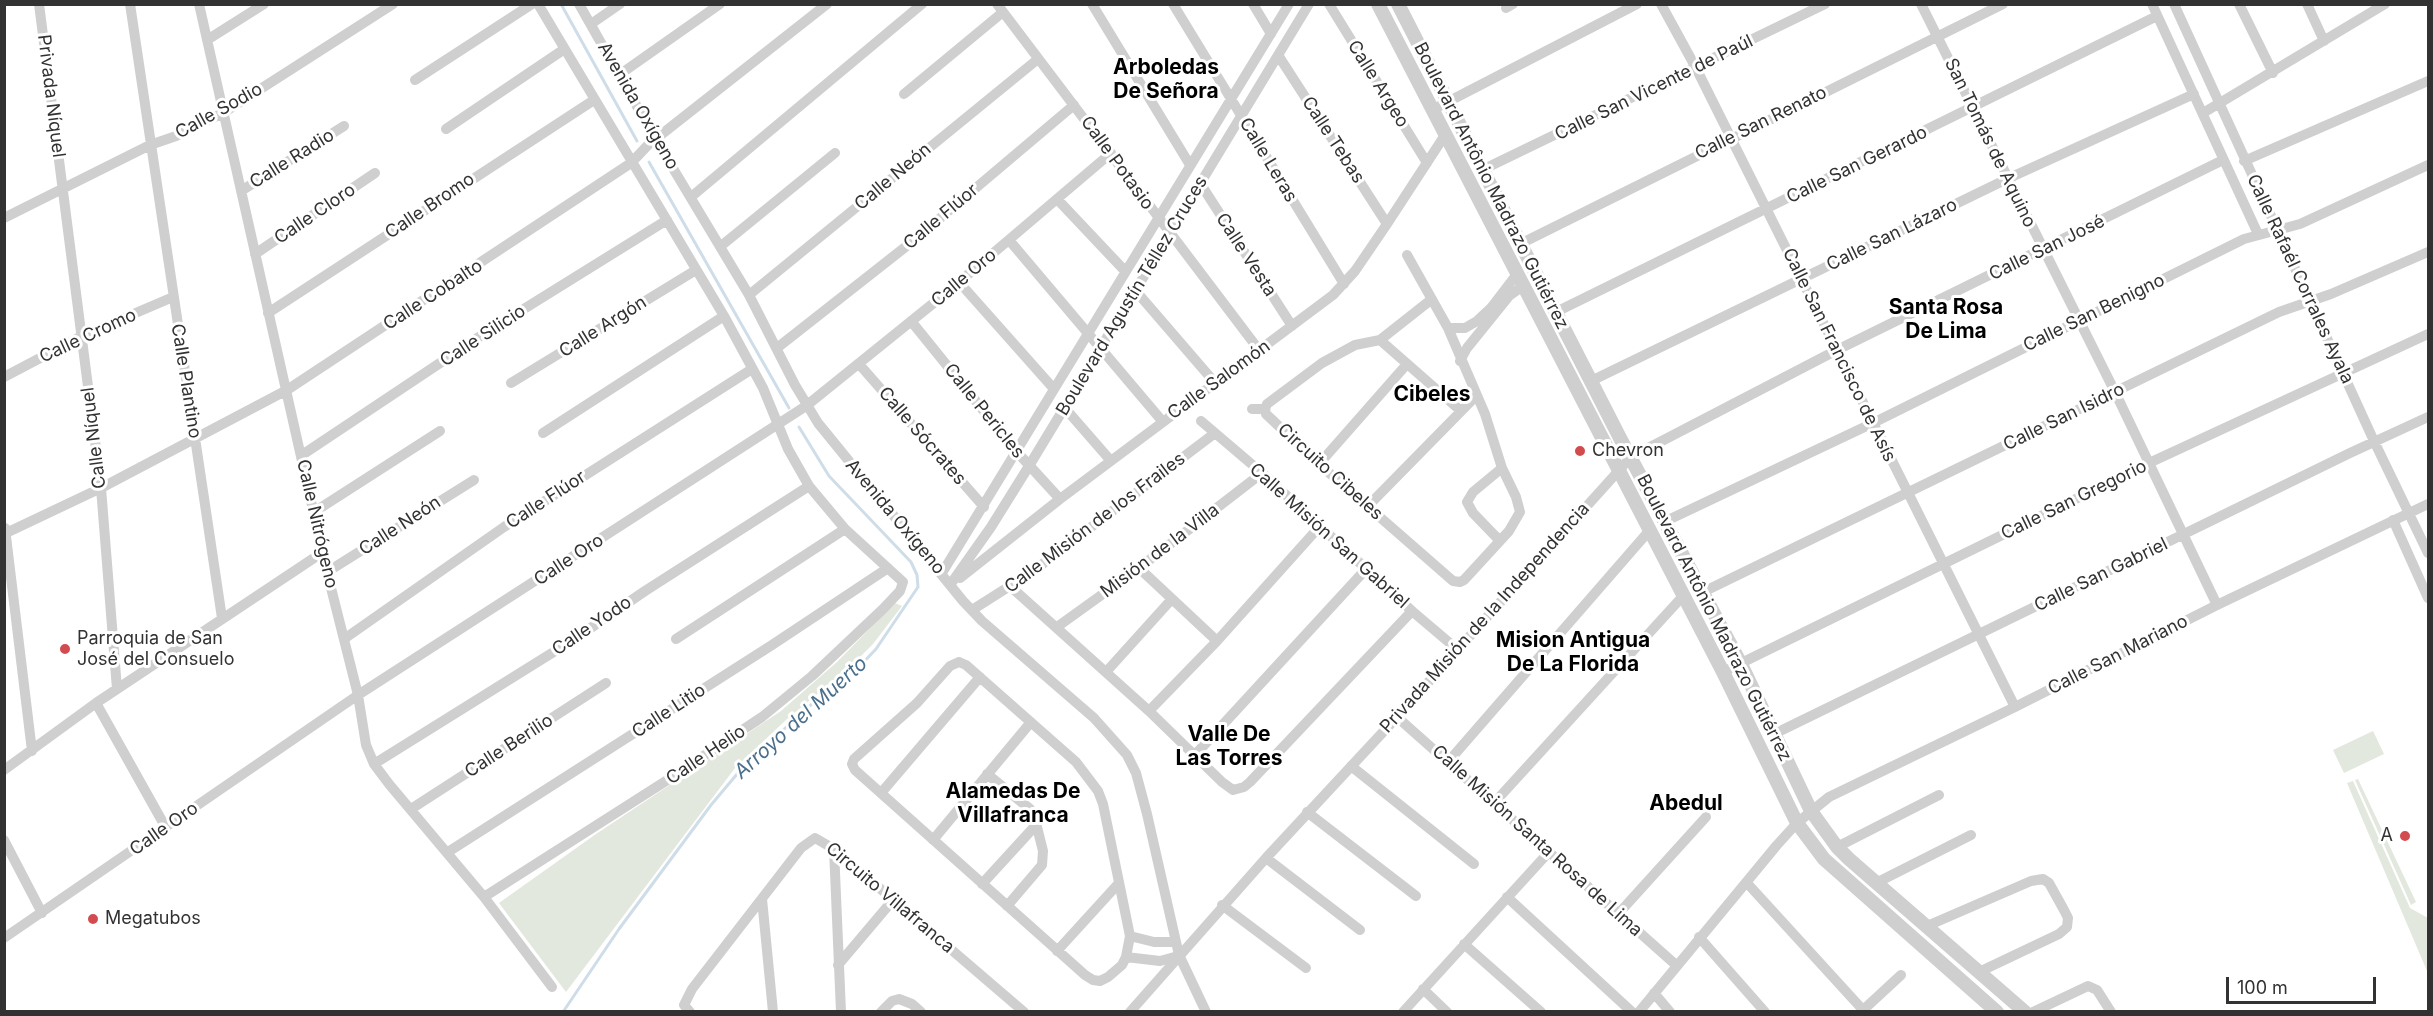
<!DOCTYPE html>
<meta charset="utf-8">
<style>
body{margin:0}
#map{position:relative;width:2433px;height:1016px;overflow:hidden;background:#fff;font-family:Inter,sans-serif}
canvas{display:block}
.frame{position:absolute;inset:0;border:6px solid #323232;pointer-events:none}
.scale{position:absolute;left:2226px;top:977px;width:150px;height:27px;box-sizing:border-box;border:3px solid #323232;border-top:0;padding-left:8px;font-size:18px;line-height:21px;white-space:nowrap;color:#323232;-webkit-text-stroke:4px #fff;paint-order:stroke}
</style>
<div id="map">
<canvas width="2433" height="1016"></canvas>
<div class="frame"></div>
<div class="scale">100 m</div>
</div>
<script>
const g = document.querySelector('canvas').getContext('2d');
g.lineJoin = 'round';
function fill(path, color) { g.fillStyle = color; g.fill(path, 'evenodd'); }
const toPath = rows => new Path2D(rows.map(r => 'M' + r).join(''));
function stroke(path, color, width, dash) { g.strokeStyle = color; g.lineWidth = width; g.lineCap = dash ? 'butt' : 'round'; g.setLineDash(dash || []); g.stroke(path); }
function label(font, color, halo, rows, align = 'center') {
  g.font = font + ' Inter,sans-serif'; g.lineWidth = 6; g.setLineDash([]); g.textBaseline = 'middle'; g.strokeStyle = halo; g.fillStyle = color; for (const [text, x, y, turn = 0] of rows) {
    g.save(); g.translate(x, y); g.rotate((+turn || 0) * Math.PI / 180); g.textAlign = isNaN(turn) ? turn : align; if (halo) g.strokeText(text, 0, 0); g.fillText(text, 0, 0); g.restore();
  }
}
fill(toPath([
 [895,603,902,606,873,644,847,670,787,719,735,768,566,992,499,903,596,834,781,711,837,662],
 [2373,731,2384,754,2344,773,2333,750],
 [2358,779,2416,902,2411,905,2355,780],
 [2353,781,2410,908,2428,918,2427,971,2347,783]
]), '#e2e8dd');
stroke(toPath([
 [561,4,637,141],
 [649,162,789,408],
 [563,1012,619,929,711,805,743,767,807,708,857,669,876,649,918,587,917,575,911,562,829,476,799,427]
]), '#cfdde8', 3);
stroke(toPath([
 [39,4,101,488,117,689],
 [130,4,222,618],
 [199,4,327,572,358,695,366,745,374,764,389,784,484,897,552,987],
 [579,4,656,140,749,295,795,385,818,423,963,601,982,621,1094,718,1127,755,1136,773,1147,814,1179,955,1206,1012],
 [997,4,1259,350],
 [1092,4,1190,165],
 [1173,4,1344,284],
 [1253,4,1271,34],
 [1329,4,1427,163],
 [1661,4,1696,68,2015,707],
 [1921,4,2115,392,2217,605],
 [2152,4,2258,234],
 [2174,4,2374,441,2428,553],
 [2239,4,2273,73],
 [2307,4,2324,41],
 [1506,8,1513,4],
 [591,24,620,4],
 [207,40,264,4],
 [1278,55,1387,224],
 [619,75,720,4],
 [415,80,532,4],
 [904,94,1003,12],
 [1432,110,1637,4],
 [2203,113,2385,4],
 [446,129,563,50],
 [2244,161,2428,81],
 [1482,170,1825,4],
 [1200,183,1292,326],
 [241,191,344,126],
 [691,197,922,4],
 [1057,199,1125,271],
 [4,218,150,145,176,136,223,113,393,4],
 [1009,240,1163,422],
 [1520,244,2003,4],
 [721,246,835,153],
 [255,254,375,173],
 [959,282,1054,389],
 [1135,290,1216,384],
 [749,295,1038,59],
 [1556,312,2157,16],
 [268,313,594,100],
 [911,321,1017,452,1060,499],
 [1448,328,1465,328,1477,321,1491,308,1517,274],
 [1380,340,1461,411],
 [777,348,913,241,1074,105],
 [1460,361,1467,348,1509,296,1523,286],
 [859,364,984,507],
 [4,377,82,336,173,297],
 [1591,381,2007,179,2194,94],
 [511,383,696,270],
 [1064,407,1111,461],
 [1252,409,1265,409],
 [1265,409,1266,414,1319,464,1453,581,1460,582,1464,580,1509,531,1520,512,1516,497,1502,468,1485,414,1448,328,1407,255],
 [1265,409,1267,404,1322,363,1355,345,1380,340,1432,299],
 [1201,421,1262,473,1412,611,1458,650],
 [543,433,724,316],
 [302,455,482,335,667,220],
 [1319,464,1407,364],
 [1367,507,1476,396],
 [314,512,440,431],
 [2393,520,2428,598],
 [1666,521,1873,423,2244,239,2300,224,2428,165],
 [5,528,32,751],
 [4,534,101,488,287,390,631,163,648,145,827,4],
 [1500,541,1473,513,1467,502,1473,492,1502,468],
 [1139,568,1217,641],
 [327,572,474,480],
 [942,573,1289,4],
 [960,578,1060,499,1333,295,1355,271,1387,224,1445,135],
 [950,585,991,527,1029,466,1309,4],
 [1011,587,1149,711,1222,782,1233,790,1244,787,1250,782,1412,611],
 [1703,592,2279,312,2331,294,2428,252],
 [972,610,1032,572,1215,433],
 [1057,627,1139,568,1262,473],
 [344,639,504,527,752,369],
 [676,639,845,529],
 [959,662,966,665,1076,762,1098,791,1103,804,1130,936,1126,957,1122,965,1108,977,1100,981,1093,980,1085,975,855,770,852,764,854,759,917,703,950,666,959,662],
 [1106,672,1171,600],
 [1723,672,2149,463,2428,334],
 [96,703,166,828],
 [1149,711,1217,641,1320,526],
 [1397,717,1676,965],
 [1774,734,2350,453,2428,417],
 [1194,756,1367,568],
 [1448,762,1649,531],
 [374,764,576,638,645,591,809,486],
 [1351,766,1474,864],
 [4,770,96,703,323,552],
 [987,774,1030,809,1034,815,1043,851,1042,865,1007,906],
 [881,793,980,677],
 [1494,803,1683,596],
 [411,809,606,683],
 [1307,812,1416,896],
 [4,840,42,913],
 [933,840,1031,722],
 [1837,847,1939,795],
 [834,849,841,1012],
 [448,852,772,645,888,568],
 [1266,858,1360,930],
 [1747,883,1863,1010],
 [1876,883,1971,835],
 [982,884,1036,825],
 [484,897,669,779,762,717,812,676,883,609,900,591,903,582,845,529,809,486,788,449,763,388,724,316,538,4],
 [1507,897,1632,1012],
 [762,899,773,1012],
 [1222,905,1306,968],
 [1619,913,1706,817],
 [1927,926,2031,881,2043,879,2049,883,2064,910,2068,918,2067,927,2059,934,1979,972],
 [1130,936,1154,942,1175,942],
 [1699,937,1765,1012],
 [4,938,358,695,806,406,951,289,1111,153],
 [1464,944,1541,1012],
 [1057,951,1119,883],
 [1126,957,1160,961,1178,956],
 [838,965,893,900],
 [1423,989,1447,1012],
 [1654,993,1670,1012],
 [690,1012,684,1005,692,989,801,848,815,838,834,849,1024,1012],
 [881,1012,892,1001,899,999,912,1004,921,1012],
 [1130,1012,1266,858,1397,717,1631,457,1837,350,2223,160],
 [1403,1012,1548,853],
 [1639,1012,1777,845,1797,823,1829,797,2015,707,2217,605,2428,504],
 [1861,1012,1901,975],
 [2033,1012,2088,986,2097,990,2111,1012]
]), '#cfcfcf', 10);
stroke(toPath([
 [1378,4,1723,672,1797,823,1824,859,1997,1012],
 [1398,4,1620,438,1741,664,1811,811,1837,847,1849,859,2025,1012]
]), '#cfcfcf', 14);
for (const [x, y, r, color] of [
 [1580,451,6,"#d24c4f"],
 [65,649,6,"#d24c4f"],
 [2405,836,6,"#d24c4f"],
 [93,919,6,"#d24c4f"]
]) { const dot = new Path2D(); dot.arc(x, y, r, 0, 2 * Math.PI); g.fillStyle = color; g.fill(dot); stroke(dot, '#fff', 2); }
label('18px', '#323232', '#fff', [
 ["Calle Argeo",1378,84,58],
 ["Calle San Vicente de Paúl",1654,88,-26],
 ["Privada Níquel",51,96,83],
 ["Avenida Oxígeno",638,106,60],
 ["Calle Sodio",219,111,-29],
 ["Calle San Renato",1761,123,-26],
 ["Calle Tebas",1333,140,57],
 ["San Tomás de Aquino",1990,143,64],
 ["Calle Radio",292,159,-32],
 ["Calle Leras",1268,160,59],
 ["Calle Potasio",1117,163,54],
 ["Calle San Gerardo",1857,165,-26],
 ["Calle Neón",893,177,-40],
 ["Boulevard Antônio Madrazo Gutiérrez",1491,186,63],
 ["Calle Bromo",430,206,-34],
 ["Calle Cloro",315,214,-34],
 ["Calle Flúor",941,217,-40],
 ["Calle San Lázaro",1892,235,-26],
 ["Calle San José",2047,248,-26],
 ["Calle Vesta",1246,255,57],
 ["Calle Oro",964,278,-40],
 ["Calle Rafaél Corrales Ayala",2300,279,65],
 ["Calle Cobalto",433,295,-33],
 ["Boulevard Agustín Téllez Cruces",1132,296,-59],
 ["Calle San Benigno",2094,313,-26],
 ["Calle Argón",603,327,-32],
 ["Calle Cromo",88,336,-25],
 ["Calle Silicio",483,336,-33],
 ["Calle San Francisco de Asís",1839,355,64],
 ["Calle Salomón",1219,380,-36],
 ["Calle Plantino",186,381,81],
 ["Calle Pericles",984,411,51],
 ["Calle San Isidro",2064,417,-26],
 ["Calle Sócrates",922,436,49],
 ["Calle Níquel",94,438,-97],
 ["Circuito Cibeles",1330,472,42],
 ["Calle Flúor",546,500,-33],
 ["Calle San Gregorio",2074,500,-26],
 ["Avenida Oxígeno",895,517,50],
 ["Calle Misión de los Frailes",1095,523,-37],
 ["Calle Nitrógeno",317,524,77],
 ["Calle Neón",400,526,-33],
 ["Calle Misión San Gabriel",1329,536,42],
 ["Misión de la Villa",1160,551,-37],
 ["Calle Oro",569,560,-33],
 ["Calle San Gabriel",2101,575,-26],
 ["Privada Misión de la Independencia",1485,618,-48],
 ["Boulevard Antônio Madrazo Gutiérrez",1714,618,63],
 ["Calle Yodo",592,626,-34],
 ["Calle San Mariano",2118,655,-27],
 ["Calle Litio",669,711,-33],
 ["Calle Berilio",509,746,-33],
 ["Calle Helio",706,755,-34],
 ["Calle Oro",164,829,-35],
 ["Calle Misión Santa Rosa de Lima",1537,841,42],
 ["Circuito Villafranca",890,898,40]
]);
label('18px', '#323232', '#fff', [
 ["Chevron",1592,451],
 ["Parroquia de San",77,639],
 ["José del Consuelo",77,660],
 ["A",2393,836,"right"],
 ["Megatubos",105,919]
], 'left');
label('italic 20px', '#496f8c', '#fff', [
 ["Arroyo del Muerto",801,718,-42]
]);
label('bold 21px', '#000', '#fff', [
 ["Arboledas",1166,68],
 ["De Señora",1166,92],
 ["Santa Rosa",1946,308],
 ["De Lima",1946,332],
 ["Cibeles",1432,395],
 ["Mision Antigua",1573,641],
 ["De La Florida",1573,665],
 ["Valle De",1229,735],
 ["Las Torres",1229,759],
 ["Alamedas De",1013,792],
 ["Villafranca",1013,816],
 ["Abedul",1686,804]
]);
</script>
